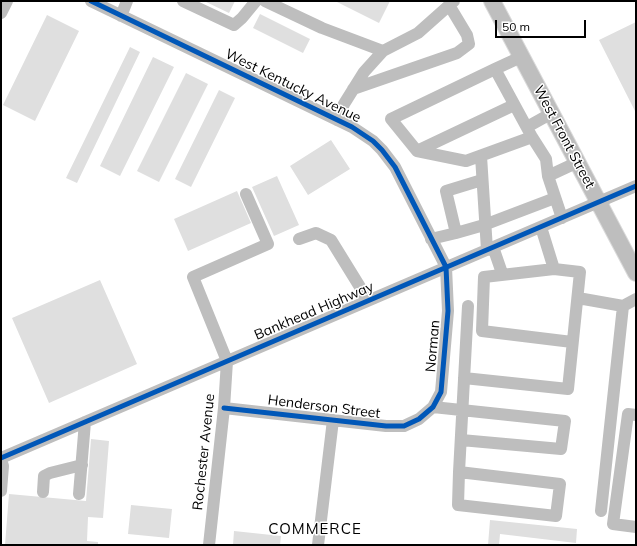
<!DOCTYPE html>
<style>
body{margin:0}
#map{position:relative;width:637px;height:546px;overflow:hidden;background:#fff;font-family:Mulish,sans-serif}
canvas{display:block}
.frame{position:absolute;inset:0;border:2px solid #000;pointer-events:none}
.scale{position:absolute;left:495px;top:20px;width:91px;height:18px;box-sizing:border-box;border:2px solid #000;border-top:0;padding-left:5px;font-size:12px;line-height:14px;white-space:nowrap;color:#000;-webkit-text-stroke:3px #fff;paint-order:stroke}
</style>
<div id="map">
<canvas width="637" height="546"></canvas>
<div class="frame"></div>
<div class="scale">50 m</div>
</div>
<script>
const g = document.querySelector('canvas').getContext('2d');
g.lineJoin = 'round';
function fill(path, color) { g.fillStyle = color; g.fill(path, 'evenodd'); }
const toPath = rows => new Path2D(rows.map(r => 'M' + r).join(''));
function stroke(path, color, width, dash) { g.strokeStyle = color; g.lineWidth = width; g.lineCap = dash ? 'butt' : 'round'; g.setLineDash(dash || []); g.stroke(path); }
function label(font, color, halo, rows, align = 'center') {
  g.font = font + ' Mulish,sans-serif'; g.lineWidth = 3; g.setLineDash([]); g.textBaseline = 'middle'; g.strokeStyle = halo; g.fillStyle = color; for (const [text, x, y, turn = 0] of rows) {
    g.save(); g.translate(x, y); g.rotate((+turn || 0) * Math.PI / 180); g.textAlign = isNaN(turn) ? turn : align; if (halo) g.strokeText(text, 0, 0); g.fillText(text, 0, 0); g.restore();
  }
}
fill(toPath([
 [204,1,235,1,229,13],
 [335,1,390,1,379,23],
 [260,14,310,39,303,53,253,28],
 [47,15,79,31,35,121,3,105],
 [636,22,636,113,599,40],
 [130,47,140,52,77,183,66,178],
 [153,57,174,67,120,176,100,166],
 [186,73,208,84,159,182,137,171],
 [219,90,235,98,191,187,175,179],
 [331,140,350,169,308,195,290,166],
 [277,176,299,225,274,236,252,187],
 [237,191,251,223,188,251,174,219],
 [100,280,137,364,49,403,12,318],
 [91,439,109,441,103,518,88,517,87,541,98,542,98,545,5,545,9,494,86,501],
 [131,505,172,509,169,538,128,534],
 [490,520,577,529,576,543,500,534,499,545,488,545],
 [234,531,281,536,280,545,233,545]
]), '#dfdfdf');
const major = toPath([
 [492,1,636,273]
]);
stroke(major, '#dbdbdb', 18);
stroke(toPath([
 [91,1,352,127,373,141,382,150,395,167,446,267,448,311,441,392,433,407,419,419,404,426,386,426,224,408],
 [183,1,234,25,242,18,256,1],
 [265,1,322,28,383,51],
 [1,13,7,1],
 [121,16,127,1],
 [495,69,532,137,466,161,417,151,391,119,495,69,521,57],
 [353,89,457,53,469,44,467,35,449,5],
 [337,120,344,104,364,72,383,51,418,33,454,1],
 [527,127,552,113],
 [532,137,546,159,548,176],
 [417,151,514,105],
 [481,156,487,250],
 [562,218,548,176,578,162],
 [541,227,554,269],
 [456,233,484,225,555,198],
 [299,239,316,233,331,240,360,287,366,301],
 [431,239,456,233,446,191,482,180],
 [493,247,502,273],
 [578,298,623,306],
 [464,378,568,389,580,272,554,269,484,277,482,331,572,342],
 [433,407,565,421,561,449,461,440],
 [636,415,628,414,613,524,636,527],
 [1,458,636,186],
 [1,460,3,466,1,491],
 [459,472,560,484,556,516,458,505,459,472,468,306],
 [43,492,44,476,50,473,82,465],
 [79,494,85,422],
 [601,511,623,306,636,299],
 [209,545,224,408,227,361,193,277,268,244,246,194],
 [318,545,333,420]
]), '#bebebe', 12);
stroke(major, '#bebebe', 16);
stroke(toPath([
 [91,1,352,127,373,141,382,150,395,167,446,267,448,311,441,392,433,407,419,419,404,426,386,426,224,408],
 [1,458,636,186]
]), '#0057b8', 5);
label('14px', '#000', '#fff', [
 ["West Kentucky Avenue",293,86,26],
 ["West Front Street",564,137,62],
 ["Bankhead Highway",314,311,-23],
 ["Norman",433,346,-85],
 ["Henderson Street",324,407,7],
 ["Rochester Avenue",204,452,-84]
]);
g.letterSpacing = '1px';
label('15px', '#000', '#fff', [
 ["COMMERCE",315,529]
]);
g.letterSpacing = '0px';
</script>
